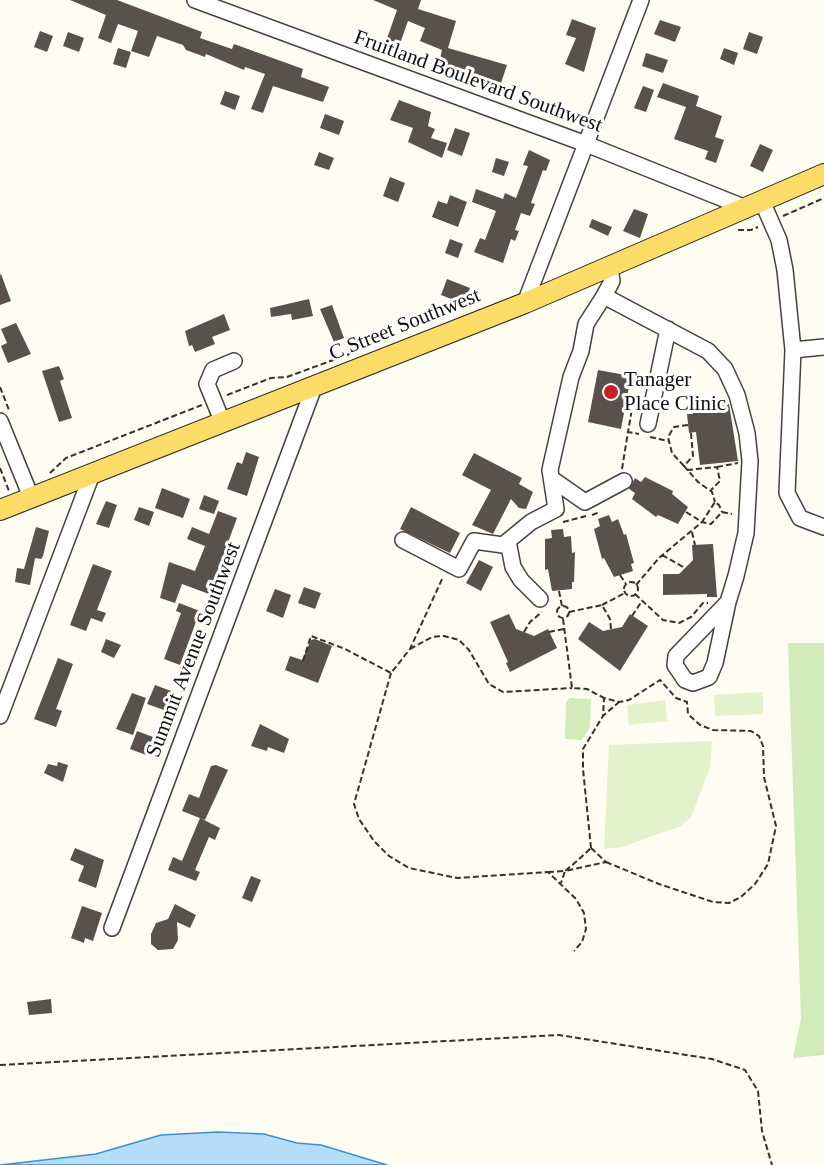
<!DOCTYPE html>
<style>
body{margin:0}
canvas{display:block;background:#fffdf2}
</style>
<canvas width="824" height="1165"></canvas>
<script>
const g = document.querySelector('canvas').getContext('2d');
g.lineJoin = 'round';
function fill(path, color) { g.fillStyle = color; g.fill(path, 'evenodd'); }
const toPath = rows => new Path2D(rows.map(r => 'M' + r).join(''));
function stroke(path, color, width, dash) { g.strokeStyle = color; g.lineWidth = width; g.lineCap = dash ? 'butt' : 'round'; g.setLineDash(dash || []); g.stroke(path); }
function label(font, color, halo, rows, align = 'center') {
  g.font = font + ' "Times New Roman",serif'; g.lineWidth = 6; g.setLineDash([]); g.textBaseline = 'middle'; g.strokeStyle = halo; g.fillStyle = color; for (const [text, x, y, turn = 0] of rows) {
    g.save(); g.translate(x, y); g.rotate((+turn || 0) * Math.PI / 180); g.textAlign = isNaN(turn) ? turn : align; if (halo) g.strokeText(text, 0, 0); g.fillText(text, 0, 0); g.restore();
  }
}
fill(toPath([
 [788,643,824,643,824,1055,793,1058,801,1019],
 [570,698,591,699,590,727,582,740,565,739,566,702]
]), '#d2ebba');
fill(toPath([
 [763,692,763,714,715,716,714,695],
 [665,700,667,721,629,725,627,705],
 [712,741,710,768,691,817,681,826,622,847,604,849,609,745]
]), '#e4f2cc');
const water = toPath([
 [218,1132,264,1134,297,1143,321,1145,387,1165,0,1165,96,1154,161,1135,218,1132]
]);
fill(water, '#b6ddf8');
stroke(water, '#3b90d1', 1.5);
fill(toPath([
 [70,0,117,0,202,32,200,38,232,49,234,44,303,69,301,77,329,87,323,102,273,86,263,113,251,109,265,74,245,67,244,70,206,54,205,57,186,50,183,45,157,36,149,57,131,51,138,31,118,24,111,43,98,38,106,15],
 [373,0,421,0,418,9,456,21,448,48,507,65,501,83,439,63,442,50,420,41,425,28,408,21,397,52,384,47,397,10],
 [572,19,596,28,584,72,565,64,576,38,566,35],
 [660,20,681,27,675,42,654,34],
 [40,31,53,36,47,52,34,47],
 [68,32,84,38,79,52,63,46],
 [749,32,763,37,757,54,743,49],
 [118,48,131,52,126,68,113,64],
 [724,48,738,53,734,65,720,59],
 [646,53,668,60,663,73,642,66],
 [663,83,699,96,696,106,722,116,715,137,724,140,716,163,705,159,708,151,674,139,686,107,657,97],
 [643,86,654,90,646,112,634,108],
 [225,91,240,96,235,110,220,104],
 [399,100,431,112,428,126,435,129,431,138,447,143,442,158,408,142,413,128,390,120],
 [325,114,344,121,339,135,320,128],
 [455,128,470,133,462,156,447,150],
 [760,144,773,150,763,172,750,166],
 [529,150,550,160,546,171,543,170,531,203,535,204,530,216,521,213,515,230,519,231,515,241,511,239,503,263,474,252,480,238,485,240,496,211,472,202,476,189,503,199,505,193,516,198,528,166,523,165],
 [319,152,334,158,329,170,314,165],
 [496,158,509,162,504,176,492,172],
 [390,177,405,183,398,202,383,196],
 [450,195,467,202,458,227,432,217,438,201,447,204],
 [634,209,648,214,640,238,623,231],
 [592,219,612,227,608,236,589,227],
 [450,239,463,244,458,258,445,253],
 [1,274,11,301,0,305,0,275],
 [447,279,470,288,464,304,441,295],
 [309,299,313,316,292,320,291,314,271,317,270,308],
 [332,305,344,338,334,342,320,309],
 [224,314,230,330,212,337,215,344,195,352,192,345,189,346,185,331],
 [16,323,31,354,8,363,1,346,7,343,1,329],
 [59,366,64,379,60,381,72,418,59,422,42,371],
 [598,370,631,376,621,429,588,422],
 [707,403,707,407,729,404,738,461,700,465,696,432,689,433,687,414,693,414,692,405],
 [246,452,259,457,247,496,227,489,237,462,242,464],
 [474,453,522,478,519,484,533,492,526,509,519,508,511,499,493,534,472,525,491,490,462,475],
 [645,477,673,491,672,494,688,507,678,524,658,515,656,517,632,499,635,493,629,489,634,480,635,478,641,482],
 [162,488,190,499,183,518,155,508],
 [204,495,219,501,214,514,199,509],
 [106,501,117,505,109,528,96,524],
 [139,507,154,512,149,526,134,520],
 [411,507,460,533,450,553,400,529],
 [218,511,237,518,209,594,182,584,175,603,160,598,169,562,195,571,205,546,187,539,192,527,209,534],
 [609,515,612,522,618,519,624,535,626,534,634,563,631,564,633,571,614,577,604,558,602,559,594,529,600,526,598,519],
 [36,527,49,531,43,556,41,559,35,558,30,585,15,582,17,568,24,569],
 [563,529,564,537,571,536,572,553,575,552,574,582,572,582,572,589,552,591,548,569,545,570,545,539,552,538,551,530],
 [713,544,717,597,707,597,707,594,663,595,663,574,679,574,693,560,692,545],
 [479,560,493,567,481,591,466,583],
 [93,564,112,571,97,610,106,613,102,622,91,618,86,631,70,625],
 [304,587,321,593,315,609,298,603],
 [275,589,291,595,283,618,266,611],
 [179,603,200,611,180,665,164,659,181,613,176,611],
 [509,614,516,629,524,632,534,636,548,629,557,648,510,672,506,663,508,662,490,622],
 [630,614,648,626,620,671,578,639,589,622,603,631,622,627],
 [106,639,121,645,114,658,101,652],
 [315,639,332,646,318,683,285,670,290,656,302,660,311,640],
 [58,658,73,664,56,709,62,711,56,727,34,719],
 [155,685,171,691,164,710,147,704],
 [132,693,146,698,133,735,116,729],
 [260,724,289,739,284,753,268,747,267,751,251,746],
 [137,731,153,737,146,755,130,749],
 [58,762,68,765,63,782,44,773,48,764,57,766],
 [216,765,228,770,205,820,182,811,189,794,199,798,211,766],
 [200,818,220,828,215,840,209,837,195,870,200,872,196,881,168,870,173,857,182,861],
 [75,848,104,860,96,888,78,881,84,866,70,860],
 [251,876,261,880,252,902,242,898],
 [175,904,196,915,190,928,177,922,178,940,173,949,158,950,151,944,151,934,156,923,168,919],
 [82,906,102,913,93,941,85,938,84,943,71,938],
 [51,999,52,1013,29,1015,27,1002]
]), '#59514c');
const minor = toPath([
 [195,0,586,144,746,208],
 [762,201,779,240,785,270,793,350,787,493,800,518,824,527],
 [610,268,612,281,604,296,708,351,725,369,737,395,747,433,750,461,746,533,736,576,728,602,676,656,675,665,685,680,693,683,709,677,715,663,728,602],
 [525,303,641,0],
 [793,350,824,347],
 [0,421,31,497],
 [223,423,207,384,213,370,234,361],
 [648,424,668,329],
 [552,479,585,502,624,481],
 [403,540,459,569,474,541,503,545,531,522,556,509,550,470,571,377,581,351,586,324,604,296],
 [508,541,513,567,521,580,540,599],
 [0,716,92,474],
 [112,928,314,387]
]);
const major = toPath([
 [0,510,525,303,824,174]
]);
stroke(minor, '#434343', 18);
stroke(major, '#212121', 22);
stroke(toPath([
 [783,216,824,198],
 [738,230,751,230,758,227],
 [0,387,9,410],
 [227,395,271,378,287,377,363,349],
 [625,407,632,409,628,432],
 [691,433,693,456,684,466,698,482,712,492,715,502],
 [650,437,668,441],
 [684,466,672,453,668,437,674,427,688,425],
 [717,467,738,463],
 [0,468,9,491],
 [622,469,628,432,639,434],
 [687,470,717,467,720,481,711,490],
 [50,473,66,458,202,405],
 [686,512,702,522,715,502,719,505,722,512],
 [592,515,600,512],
 [563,522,586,516],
 [692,532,695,545],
 [662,555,685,568],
 [620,575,626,584],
 '624 589a7 7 0 1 1 14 0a7 7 0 1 1-14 0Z',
 [636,585,659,558,702,522,711,524,722,512,732,514],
 [559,591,562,606],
 [635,594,663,620,679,623,691,617,703,603,708,603],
 [602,605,625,593],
 '557 612a6 6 0 1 1 12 0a6 6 0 1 1-12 0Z',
 [569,612,602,605,610,619,611,629],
 [632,616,642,601],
 [563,619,572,688,587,689,604,698],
 [524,632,530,622,542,612],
 [549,632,564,629],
 [410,649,432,637,444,636,459,640,469,650,489,684,503,692,572,688],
 [303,661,311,636,345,649,391,673,410,649,443,577],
 [391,673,354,804,359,819,374,841,389,856,409,868,457,878,548,872,576,899,584,913,586,929,582,942,574,951],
 [591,848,583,769,583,749,603,716],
 [591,848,606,862,565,871,577,861,591,848],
 [606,862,659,884,713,902,729,903,741,897,755,884,768,864,776,826,764,777,763,746,759,736,751,731,713,730,700,725,688,714,687,702,676,698,660,680,629,700,619,702,604,698,603,716,619,702],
 [548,872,565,871,561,883],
 [0,1065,559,1035,712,1059,745,1070,758,1091,762,1131,772,1165]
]), '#323232', 2, [6, 3]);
stroke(minor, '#fff', 15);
stroke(major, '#fbdc66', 20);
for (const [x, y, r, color] of [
 [611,392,8,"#c42326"]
]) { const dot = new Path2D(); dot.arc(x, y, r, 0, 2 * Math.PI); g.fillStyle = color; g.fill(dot); stroke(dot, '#fff', 2); }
label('21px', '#101010', '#fff', [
 ["Fruitland Boulevard Southwest",478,82,20],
 ["C Street Southwest",405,325,-22],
 ["Summit Avenue Southwest",194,650,-69]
]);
label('21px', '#101010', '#fff', [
 ["Tanager",624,380],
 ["Place Clinic",624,404]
], 'left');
</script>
